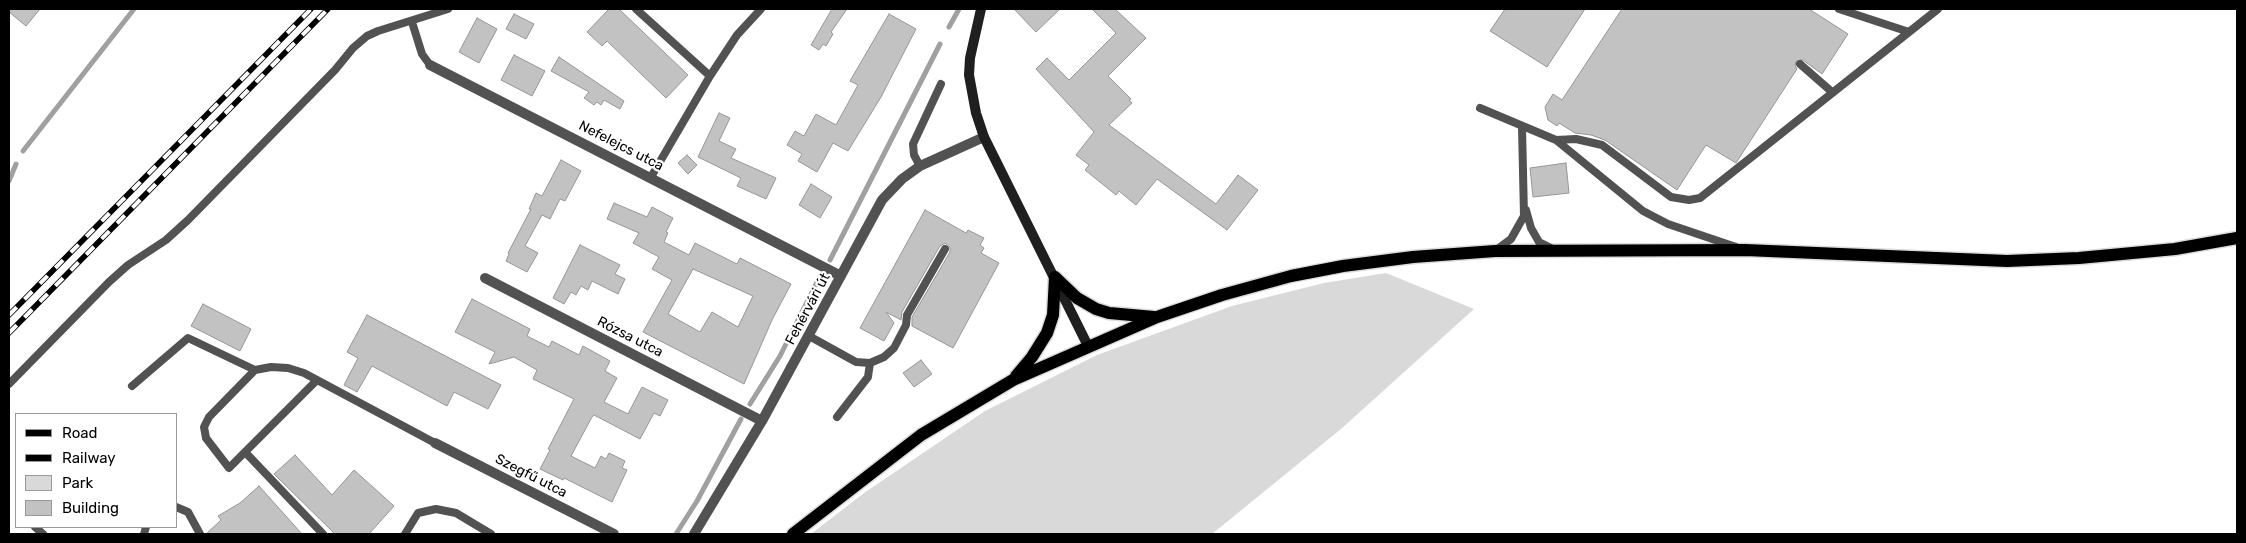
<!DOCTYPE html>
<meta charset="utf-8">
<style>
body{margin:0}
#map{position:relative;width:2246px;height:543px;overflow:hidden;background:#fff;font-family:Rubik,sans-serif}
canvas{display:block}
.frame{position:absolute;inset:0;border:10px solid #000;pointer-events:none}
.legend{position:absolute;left:15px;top:413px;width:162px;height:115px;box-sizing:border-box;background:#fff;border:1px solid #999;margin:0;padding:6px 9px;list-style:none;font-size:15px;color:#000}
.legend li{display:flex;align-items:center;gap:10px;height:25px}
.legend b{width:25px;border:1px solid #999}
</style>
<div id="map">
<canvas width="2246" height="543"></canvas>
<div class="frame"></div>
<ul class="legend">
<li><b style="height:6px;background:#000"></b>Road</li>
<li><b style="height:6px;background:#000"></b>Railway</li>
<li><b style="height:14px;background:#d9d9d9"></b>Park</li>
<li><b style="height:14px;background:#c2c2c2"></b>Building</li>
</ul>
</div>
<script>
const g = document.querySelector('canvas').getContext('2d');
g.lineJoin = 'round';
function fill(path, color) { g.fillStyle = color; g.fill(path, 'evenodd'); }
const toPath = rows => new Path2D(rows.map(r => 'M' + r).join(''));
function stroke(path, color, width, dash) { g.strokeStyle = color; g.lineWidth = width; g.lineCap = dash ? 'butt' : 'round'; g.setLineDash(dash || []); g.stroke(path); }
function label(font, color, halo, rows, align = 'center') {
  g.font = font + ' Rubik,sans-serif'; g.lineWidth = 4.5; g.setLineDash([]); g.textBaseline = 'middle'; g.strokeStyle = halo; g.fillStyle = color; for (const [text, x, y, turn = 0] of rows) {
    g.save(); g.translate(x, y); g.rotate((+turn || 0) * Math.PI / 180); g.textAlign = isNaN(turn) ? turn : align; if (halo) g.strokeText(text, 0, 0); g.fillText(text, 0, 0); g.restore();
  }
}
fill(toPath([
 [1386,273,1474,309,1341,429,1212,534,811,534,864,493,985,411,1097,355,1232,306,1324,283]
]), '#d9d9d9');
stroke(toPath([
 [949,27,959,9],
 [23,151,134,9],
 [9,181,16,164],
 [830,260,940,44],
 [750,404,780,356,820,276],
 [676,534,697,501,741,419]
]), '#a0a0a0', 5);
const building = toPath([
 [9,9,40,9,26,26,9,12,9,9],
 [609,9,619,9,688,75,666,98,607,41,602,46,587,32,609,9],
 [832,9,847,9,831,32,833,34,826,46,823,44,819,50,811,45,832,9],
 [1014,9,1060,9,1036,32,1014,9],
 [1092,9,1115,9,1146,38,1108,76,1131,99,1129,100,1132,103,1109,125,1216,204,1238,175,1258,190,1227,230,1157,179,1136,205,1119,191,1116,195,1085,170,1089,165,1076,155,1094,132,1036,69,1047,58,1069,80,1116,33,1092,9],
 [1505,9,1585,9,1547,67,1490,31,1505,9],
 [1622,9,1809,9,1848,34,1822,74,1803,60,1796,61,1795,65,1797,69,1736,163,1706,145,1677,190,1605,140,1591,135,1575,133,1559,123,1557,126,1548,120,1545,107,1553,94,1562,100,1622,9],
 [514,14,534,24,526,39,506,29,514,14],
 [889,14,916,29,881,97,848,151,833,143,817,172,798,161,802,154,787,145,795,131,804,136,816,114,836,125,858,85,850,81,889,14],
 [477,18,497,29,479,63,459,52,477,18],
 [514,55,545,71,532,96,501,80,514,55],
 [559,57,624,101,620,109,604,100,601,105,597,102,594,105,584,98,589,92,551,71,559,57],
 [719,113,730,118,719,141,736,149,731,158,776,178,766,199,737,186,741,178,698,157,719,113],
 [687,155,697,165,688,174,678,163,687,155],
 [561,160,581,171,565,201,560,199,550,219,542,215,525,246,538,253,527,272,506,261,509,254,508,253,531,209,529,209,536,193,542,196,561,160],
 [1566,163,1569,193,1533,197,1530,168,1566,163],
 [811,184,832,197,820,218,799,205,811,184],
 [614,203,647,217,652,207,673,218,666,232,668,233,664,242,689,255,695,243,737,264,740,258,791,284,772,320,744,384,643,332,672,280,652,269,659,257,633,243,639,233,607,219,614,203],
 [693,269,753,296,738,327,712,312,700,332,668,314,693,269],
 [925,210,966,233,968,230,984,238,980,245,984,248,981,253,999,263,953,348,912,326,912,317,950,252,950,247,945,243,940,246,902,312,901,320,886,312,894,323,884,341,860,328,925,210],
 [580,245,620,265,615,274,625,279,618,294,592,281,588,290,581,286,576,295,571,292,564,304,553,298,580,245],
 [472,299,530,329,527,336,549,347,552,341,579,355,583,346,610,361,605,371,617,378,604,402,628,414,642,387,668,400,660,416,654,413,640,439,594,415,592,417,571,456,595,468,601,456,606,459,609,453,625,461,622,468,627,470,612,502,564,478,563,480,540,469,550,450,548,449,574,399,533,379,537,370,514,357,489,364,495,352,455,332,472,299],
 [203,304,251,329,240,351,191,326,203,304],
 [367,315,501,385,488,409,454,392,447,406,372,366,357,392,344,385,358,358,347,352,367,315],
 [921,360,932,374,914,387,903,373,921,360],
 [295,455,332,495,354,470,394,506,369,534,335,534,274,474,295,455],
 [259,486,302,534,206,534,221,520,218,516,240,503,259,486]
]);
fill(building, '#c2c2c2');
stroke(building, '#969696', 1);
const primary = toPath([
 [1055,277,1077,298,1096,309,1109,313,1154,317],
 [1016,376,1032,357,1047,333,1053,315,1055,277],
 [793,534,921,435,1013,380,1157,317,1222,295,1291,276,1343,266,1413,257,1495,251,1745,250,2007,261,2079,258,2175,249,2237,238]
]);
stroke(primary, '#dbdbdb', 15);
stroke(toPath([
 [636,9,710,76],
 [1839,9,1909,32],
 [412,22,422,54,430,65],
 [1800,64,1832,92],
 [1480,108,1556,140,1643,211,1668,224,1736,247],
 [1556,140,1576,139,1602,145,1671,197,1689,200,1700,198,1938,9],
 [920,166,914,155,913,144,941,84],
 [651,177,710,76,737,35,761,9],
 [1526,210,1531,228,1539,242,1551,248],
 [1495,251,1511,239,1524,216,1522,127],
 [809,336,856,362,870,363,884,357,894,348,906,325,907,315,945,249],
 [317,380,229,468,206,438,204,427,209,417,255,370,271,367,288,368,304,373,435,443],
 [9,384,109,282,128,265,166,240,188,220,335,70,353,48,367,36,378,31,448,9],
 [132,386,188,338,255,370],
 [837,417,868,377,870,363],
 [246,453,323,534],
 [176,507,188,512,200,534],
 [35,527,43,534],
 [144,534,146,527],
 [405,534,418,513,436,509,456,513,491,534]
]), '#525252', 8);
stroke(toPath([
 [430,65,841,276],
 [485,278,762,421],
 [435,443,614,534],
 [694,534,762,421,882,200,902,179,920,166,984,137]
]), '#525252', 10);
stroke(toPath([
 [981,9,970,58,969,75,976,113,984,137,1088,346]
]), '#1f1f1f', 10);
stroke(primary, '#000', 12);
const rail = toPath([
 [9,315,311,9],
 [9,333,328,9]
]);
stroke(rail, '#000', 5.5);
stroke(rail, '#fff', 4, [11]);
label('14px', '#000', '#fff', [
 ["Nefelejcs utca",621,146,27],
 ["Fehérvári út",808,309,-62],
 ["Rózsa utca",630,337,27],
 ["Szegfű utca",531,476,27]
]);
</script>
